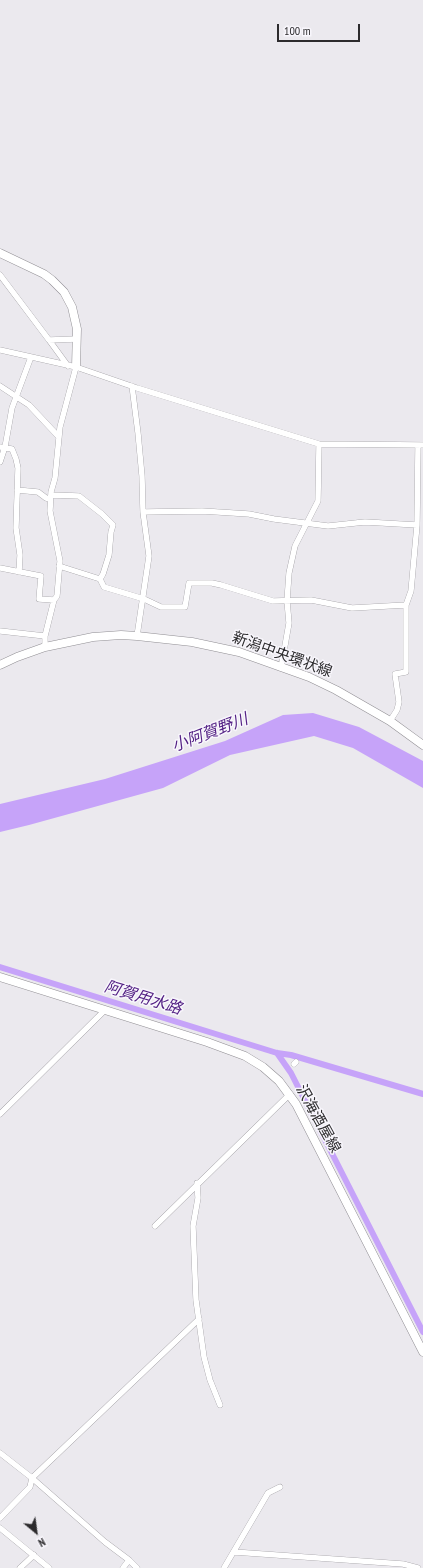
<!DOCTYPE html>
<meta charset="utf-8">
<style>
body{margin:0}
#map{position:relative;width:423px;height:1568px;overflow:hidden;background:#ebe9ee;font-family:"PT Sans Narrow",sans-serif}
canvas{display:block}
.north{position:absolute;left:16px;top:1512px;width:40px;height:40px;-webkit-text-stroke:3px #f8f6fc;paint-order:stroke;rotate:151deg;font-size:11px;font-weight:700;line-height:16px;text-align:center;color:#2c2b2d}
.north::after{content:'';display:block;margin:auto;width:14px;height:18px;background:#2c2b2d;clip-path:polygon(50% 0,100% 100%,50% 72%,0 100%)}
.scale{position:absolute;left:277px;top:24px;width:83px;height:18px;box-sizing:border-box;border:2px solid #2c2b2d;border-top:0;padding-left:5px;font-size:12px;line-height:14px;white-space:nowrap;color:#2c2b2d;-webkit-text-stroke:3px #f8f6fc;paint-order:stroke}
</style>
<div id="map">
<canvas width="423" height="1568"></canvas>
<div class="north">N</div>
<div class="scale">100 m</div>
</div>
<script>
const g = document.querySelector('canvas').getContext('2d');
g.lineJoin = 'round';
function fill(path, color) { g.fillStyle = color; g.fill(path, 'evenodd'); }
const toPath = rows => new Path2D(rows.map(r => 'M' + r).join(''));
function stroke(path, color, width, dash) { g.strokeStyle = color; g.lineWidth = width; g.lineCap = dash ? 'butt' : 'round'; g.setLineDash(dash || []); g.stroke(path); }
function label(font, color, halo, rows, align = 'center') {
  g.font = font + ' "PT Sans Narrow","Noto Sans JP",sans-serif'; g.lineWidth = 3; g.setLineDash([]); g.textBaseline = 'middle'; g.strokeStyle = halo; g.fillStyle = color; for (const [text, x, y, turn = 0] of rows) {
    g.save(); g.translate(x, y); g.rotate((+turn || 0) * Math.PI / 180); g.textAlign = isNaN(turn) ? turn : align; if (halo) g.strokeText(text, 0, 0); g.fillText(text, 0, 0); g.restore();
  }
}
fill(toPath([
 [313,713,359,727,423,761,423,788,353,748,314,736,230,755,163,788,29,825,0,832,0,804,105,779,225,741,283,715]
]), '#c6a3f9');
stroke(toPath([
 [0,967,277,1053,291,1055,423,1094],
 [277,1053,291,1073,423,1332]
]), '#c6a3f9', 6);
const street = toPath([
 [0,275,49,340,77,339],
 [49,340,68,366],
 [0,350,76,367,137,388,319,444,423,445],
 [0,386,29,405,59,437],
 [132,386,138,433,142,476,143,512,149,556,137,636],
 [0,447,12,449,16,459,18,468,16,528,20,555,19,572],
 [0,462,5,447,12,408,31,357],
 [17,490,38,492,46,498,50,499],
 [51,495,79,496,102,514,113,525,111,532,109,555,103,574,100,579],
 [143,512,202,511,249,514,274,519,328,526,365,522,417,525],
 [59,566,100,579],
 [0,568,41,576,39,599,54,600],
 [100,579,104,587,144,599,161,607,185,607,189,583,212,583,221,585,273,601,311,600,352,608,406,605],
 [0,631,45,636],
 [45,647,45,636,54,600,57,596,60,561,50,511,51,492,55,478,60,427,76,367],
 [281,668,289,623,287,601,289,573,295,546,318,501,319,444],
 [390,721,397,710,399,702,395,674,406,672,406,605,411,591,417,525,418,445],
 [294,1064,296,1062],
 [0,1114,105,1010],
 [197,1183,198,1198,193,1226,196,1300,204,1357,210,1380,220,1405],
 [155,1226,290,1094],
 [0,1453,32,1478,105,1542,129,1560,137,1568],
 [0,1518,30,1487,32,1478,199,1319],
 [0,1528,49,1568],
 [234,1552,403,1564,418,1568],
 [20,1568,34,1555],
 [123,1568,129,1560],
 [224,1568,268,1493,280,1487]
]);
const secondary = toPath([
 [0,253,44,274,52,280,64,292,72,307,77,329,76,367],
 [0,977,207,1042,245,1056,263,1067,279,1081,296,1104,423,1352]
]);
const primary = toPath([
 [0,665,17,657,45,647,93,637,121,635,137,636,192,642,239,652,309,677,336,690,390,721,423,745]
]);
stroke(street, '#908e93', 6);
stroke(secondary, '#908e93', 9);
stroke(primary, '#908e93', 9);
stroke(street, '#fff', 5.5);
stroke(secondary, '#fff', 8);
stroke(primary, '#fff', 8);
label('15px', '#2c2b2d', '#f8f6fc', [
 ["新潟中央環状線",282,655,20],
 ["沢海酒屋線",318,1119,61]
]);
label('italic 16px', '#542285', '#f8f6fc', [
 ["小阿賀野川",210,733,-21],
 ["阿賀用水路",143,998,17]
]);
</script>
